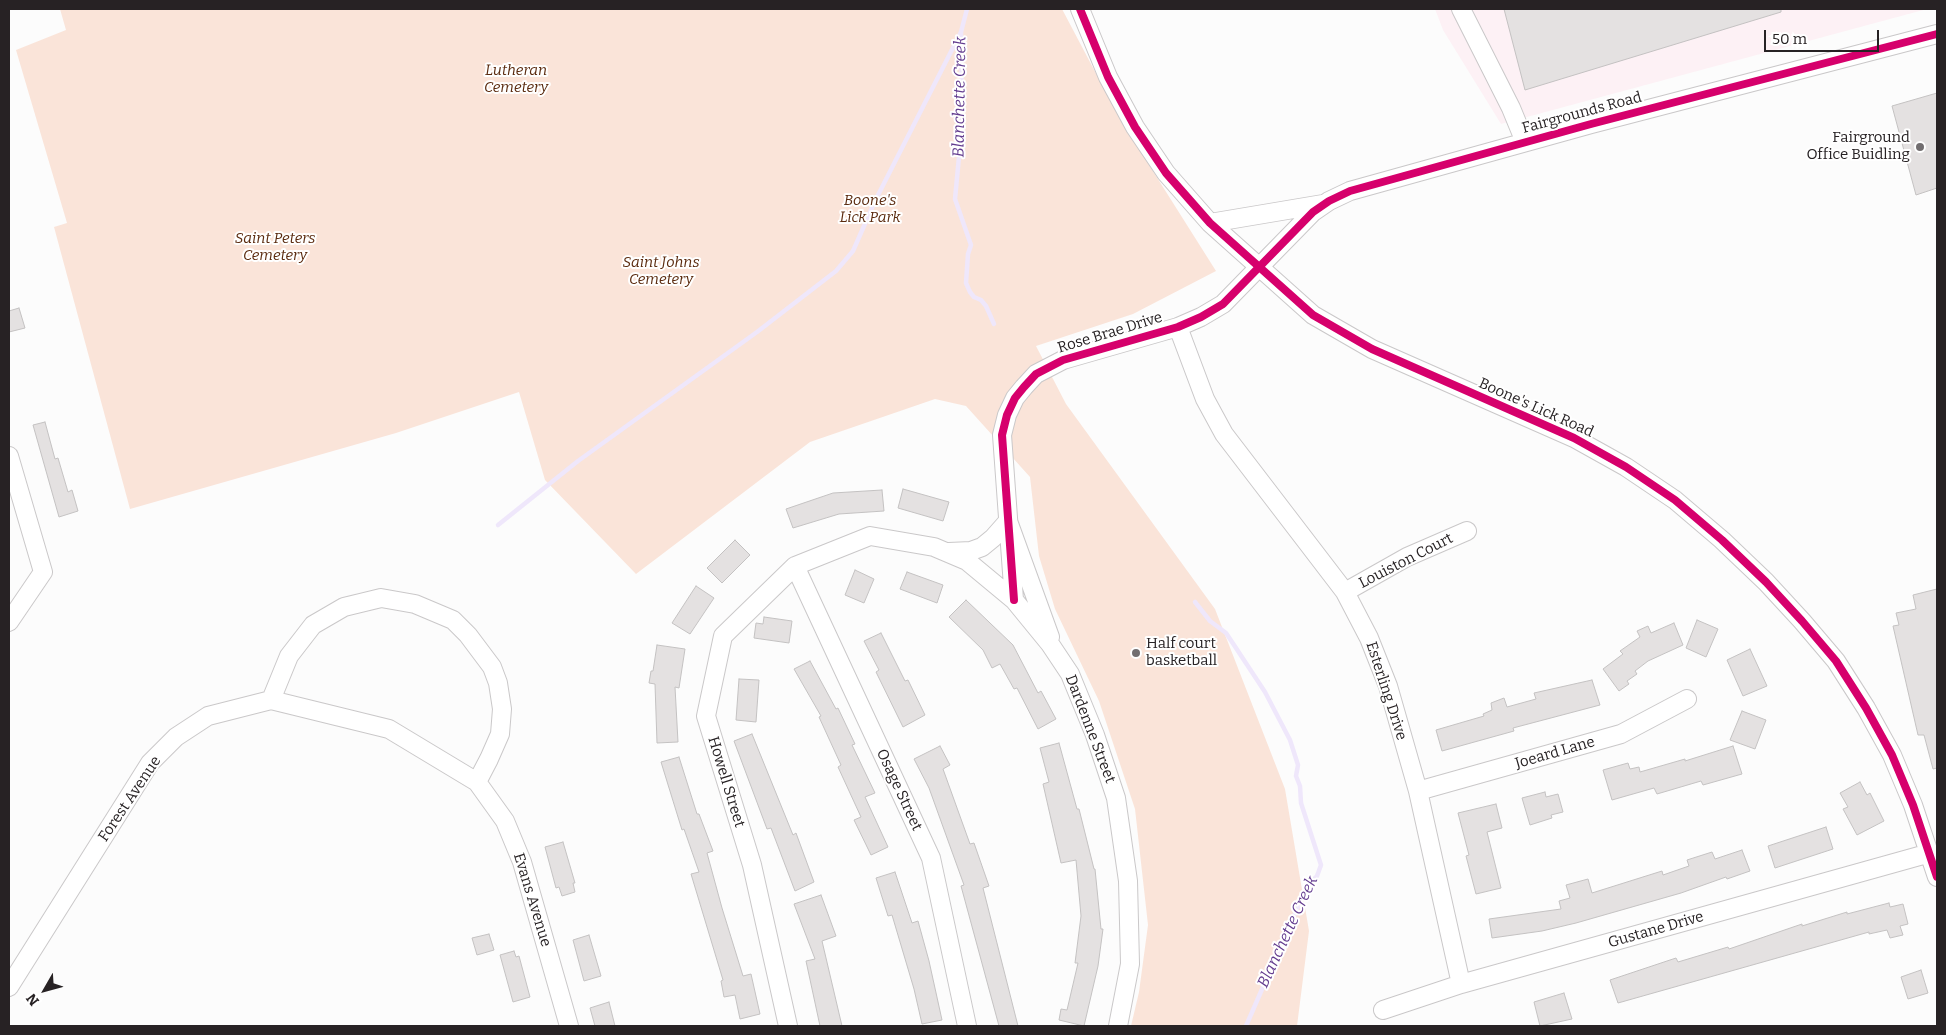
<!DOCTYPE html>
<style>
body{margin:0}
#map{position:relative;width:1946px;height:1035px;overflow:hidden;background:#fcfcfc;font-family:Bitter,serif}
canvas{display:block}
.frame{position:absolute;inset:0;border:10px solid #272224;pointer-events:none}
.north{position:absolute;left:20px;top:965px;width:50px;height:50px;-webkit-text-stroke:4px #fff;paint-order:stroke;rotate:232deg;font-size:14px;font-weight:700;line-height:20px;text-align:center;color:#272224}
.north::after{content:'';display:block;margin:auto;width:18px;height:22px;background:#272224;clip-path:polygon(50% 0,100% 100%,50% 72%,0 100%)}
.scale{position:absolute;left:1764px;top:30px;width:115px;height:22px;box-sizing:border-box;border:2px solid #272224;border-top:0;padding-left:6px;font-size:15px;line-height:18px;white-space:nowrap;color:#272224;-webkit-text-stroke:4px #fff;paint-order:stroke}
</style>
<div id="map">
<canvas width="1946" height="1035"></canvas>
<div class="frame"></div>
<div class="north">N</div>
<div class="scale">50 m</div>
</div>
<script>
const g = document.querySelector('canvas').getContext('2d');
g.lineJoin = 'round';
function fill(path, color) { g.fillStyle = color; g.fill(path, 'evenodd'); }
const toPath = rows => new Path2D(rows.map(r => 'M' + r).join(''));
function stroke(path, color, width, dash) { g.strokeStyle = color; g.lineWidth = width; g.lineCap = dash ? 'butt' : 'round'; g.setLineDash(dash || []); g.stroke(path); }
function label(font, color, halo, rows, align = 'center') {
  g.font = font + ' Bitter,serif'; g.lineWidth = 4; g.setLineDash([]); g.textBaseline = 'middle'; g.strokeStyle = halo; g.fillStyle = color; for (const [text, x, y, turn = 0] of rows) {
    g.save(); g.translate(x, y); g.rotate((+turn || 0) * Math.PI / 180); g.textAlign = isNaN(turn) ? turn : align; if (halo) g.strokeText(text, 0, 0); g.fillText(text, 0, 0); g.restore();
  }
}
fill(toPath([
 [1435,9,1927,9,1501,124,1443,30]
]), '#fdf1f5');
fill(toPath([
 [60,9,1062,9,1120,119,1216,271,1133,314,1036,346,1066,404,1215,609,1285,789,1309,931,1297,1026,1131,1026,1139,992,1148,925,1135,809,1099,701,1055,609,1039,556,1030,477,966,406,935,399,810,442,636,574,545,480,519,392,396,433,130,509,54,227,67,223,16,50,66,30]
]), '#fae4d9');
stroke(toPath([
 [967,9,961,32,962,125,955,199,971,245,968,254,966,283,970,292,974,297,981,300,986,306,994,324],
 [498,525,578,461,757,332,836,271,853,251,875,201,961,32],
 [1195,602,1210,621,1226,633,1236,648,1265,692,1290,740,1298,765,1296,776,1300,786,1301,803,1321,865,1317,876,1307,886,1246,1026]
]), '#efe7fb', 4.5);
const building = toPath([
 [1504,9,1781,9,1781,12,1525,90,1504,9],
 [1937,93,1937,188,1916,195,1892,106,1937,93],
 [19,308,25,328,9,332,9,311,19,308],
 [45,422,55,459,58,458,68,492,72,490,78,511,59,517,33,425,45,422],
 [903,489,949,502,943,521,898,508,903,489],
 [882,490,884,511,839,514,793,528,786,509,833,493,882,490],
 [735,540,750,555,722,583,707,568,735,540],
 [855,570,874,579,864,603,845,595,855,570],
 [907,572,943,585,937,603,900,589,907,572],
 [696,586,714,598,690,634,672,623,696,586],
 [1937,589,1937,768,1933,769,1924,735,1918,735,1893,626,1899,625,1896,613,1916,609,1913,595,1937,589],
 [966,600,1013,645,1038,693,1041,691,1056,719,1038,729,1017,688,1014,689,1000,664,992,668,983,650,949,617,966,600],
 [764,617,792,621,789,643,754,638,756,623,763,624,764,617],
 [1697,620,1718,629,1706,657,1686,648,1697,620],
 [1674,623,1683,645,1648,661,1635,671,1637,674,1627,681,1629,684,1619,691,1603,669,1623,654,1620,651,1640,637,1637,631,1648,626,1651,633,1674,623],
 [881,633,905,681,908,680,925,715,903,727,876,672,879,670,864,641,881,633],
 [657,645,685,649,679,688,675,687,678,742,657,743,655,684,649,683,651,671,653,671,657,645],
 [1750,649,1767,686,1743,696,1727,660,1750,649],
 [810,661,836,709,838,708,855,744,852,745,875,793,865,797,888,847,871,855,854,820,861,817,838,767,841,765,819,717,821,716,794,669,810,661],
 [739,679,759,680,756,722,736,720,739,679],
 [1592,680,1600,705,1513,728,1514,731,1442,751,1436,730,1484,716,1483,714,1492,710,1491,703,1504,698,1507,707,1536,699,1534,693,1592,680],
 [1742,711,1766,720,1755,749,1730,740,1742,711],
 [752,734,793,835,796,833,814,882,795,891,771,828,767,829,734,741,752,734],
 [1059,743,1077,809,1079,809,1094,869,1095,869,1101,929,1103,929,1098,966,1084,1026,1059,1020,1061,1009,1067,1010,1078,963,1075,963,1081,916,1076,860,1061,863,1043,784,1049,782,1040,748,1059,743],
 [940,746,950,765,943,769,970,844,974,843,989,886,983,888,1018,1026,999,1026,961,886,964,885,929,788,914,759,940,746],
 [1733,746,1742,774,1703,785,1701,781,1657,794,1654,788,1612,800,1603,770,1628,763,1630,769,1639,767,1640,772,1685,759,1685,761,1733,746],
 [679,757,697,814,699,814,713,851,707,853,722,908,743,976,751,974,760,1014,740,1019,735,995,724,997,721,981,723,980,691,874,699,872,684,829,682,830,661,762,679,757],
 [1860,782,1867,795,1870,793,1884,821,1857,835,1843,809,1848,807,1840,793,1860,782],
 [1545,792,1546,797,1558,794,1563,812,1551,815,1552,818,1530,825,1522,798,1545,792],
 [1496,804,1502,828,1487,832,1501,888,1476,894,1466,856,1469,855,1458,813,1496,804],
 [1826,827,1833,849,1775,868,1768,846,1826,827],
 [563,842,575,883,573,883,575,892,562,896,559,887,556,888,545,847,563,842],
 [1742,850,1750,871,1727,879,1726,877,1681,893,1576,923,1542,931,1492,938,1489,919,1561,909,1559,901,1570,898,1566,885,1588,879,1592,893,1662,871,1663,875,1689,866,1687,860,1712,852,1715,859,1742,850],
 [895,872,912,923,918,921,929,961,942,1020,922,1024,914,989,892,915,888,916,876,878,895,872],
 [821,895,836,936,822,941,842,1026,820,1026,806,961,815,959,794,904,821,895],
 [1889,903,1890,907,1903,904,1908,924,1900,926,1903,935,1890,938,1887,930,1869,934,1869,932,1618,1003,1610,980,1676,958,1678,962,1728,947,1729,949,1802,924,1802,926,1847,912,1847,914,1889,903],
 [489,934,494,950,477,955,472,938,489,934],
 [589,935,601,976,584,981,573,940,589,935],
 [514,951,516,957,519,956,530,997,513,1002,500,955,514,951],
 [1921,970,1928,993,1908,999,1901,977,1921,970],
 [1564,993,1572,1019,1540,1026,1534,1002,1564,993],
 [609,1002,615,1026,595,1026,590,1008,609,1002]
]);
fill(building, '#e4e1e1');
stroke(building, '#c4c2c2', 1);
const minor = toPath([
 [1080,9,1108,77,1135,127,1166,173,1210,223,1313,315,1372,349,1574,438,1626,467,1675,500,1722,540,1766,582,1802,621,1836,661,1866,708,1892,755,1913,805,1937,877],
 [1461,9,1511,108,1525,142],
 [1210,223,1323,204],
 [1178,327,1205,399,1224,434,1345,592,1369,638,1388,686,1418,791,1461,984],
 [9,456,43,572,9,622],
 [949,552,971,551,982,547,993,538,1008,521,1050,637],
 [795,566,931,858,967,1026],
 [1345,592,1407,557,1467,531],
 [1014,600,1002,435,1007,415,1015,398,1024,387,1036,374,1063,360,1178,327,1201,317,1223,304,1313,212,1329,201,1350,191,1591,124,1937,34],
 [271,700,289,656,313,625,344,607,381,598,415,604,453,620,468,635,492,667,498,683,502,709,500,734,489,759,477,782],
 [1418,791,1621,734,1687,699],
 [9,987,150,763,176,737,208,716,271,700,389,729,477,782,505,821,522,862,569,1026],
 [1383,1010,1461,984,1930,853],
 [788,1026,752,865,706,716,723,636,795,566,870,536,934,547,967,561,1014,600,1050,644,1070,674,1095,735,1116,798,1128,881,1130,964,1118,1026]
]);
stroke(minor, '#cac8c9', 20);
stroke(minor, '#fff', 18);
stroke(toPath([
 [1080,9,1108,77,1135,127,1166,173,1210,223,1313,315,1372,349,1574,438,1626,467,1675,500,1722,540,1766,582,1802,621,1836,661,1866,708,1892,755,1913,805,1937,877],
 [1014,600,1002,435,1007,415,1015,398,1024,387,1036,374,1063,360,1178,327,1201,317,1223,304,1313,212,1329,201,1350,191,1591,124,1937,34]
]), '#d6006c', 8);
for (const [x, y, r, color] of [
 [1920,147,5,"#726e70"],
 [1136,653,5,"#726e70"]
]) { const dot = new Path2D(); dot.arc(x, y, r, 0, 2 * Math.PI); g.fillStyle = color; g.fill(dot); stroke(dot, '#fff', 2); }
label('italic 15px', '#5b2b0f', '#fff', [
 ["Lutheran",516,71],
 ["Cemetery",516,88],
 ["Boone's",870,201],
 ["Lick Park",870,218],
 ["Saint Peters",275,239],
 ["Cemetery",275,256],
 ["Saint Johns",661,263],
 ["Cemetery",661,280]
]);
label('15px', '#272224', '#fff', [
 ["Fairgrounds Road",1582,113,-15],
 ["Rose Brae Drive",1110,333,-17],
 ["Boone's Lick Road",1536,408,24],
 ["Louiston Court",1406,561,-27],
 ["Esterling Drive",1386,691,72],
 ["Dardenne Street",1090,729,69],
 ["Joeard Lane",1555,753,-16],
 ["Howell Street",726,782,73],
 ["Osage Street",899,790,65],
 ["Forest Avenue",130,799,-56],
 ["Evans Avenue",532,900,73],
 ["Gustane Drive",1656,930,-16]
]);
label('15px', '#272224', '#fff', [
 ["Fairground",1910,138],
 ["Office Buidling",1910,155],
 ["Half court",1146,644,"left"],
 ["basketball",1146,661,"left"]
], 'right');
label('italic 16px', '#633c8f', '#fff', [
 ["Blanchette Creek",960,97,-89],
 ["Blanchette Creek",1288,932,-65]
]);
</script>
